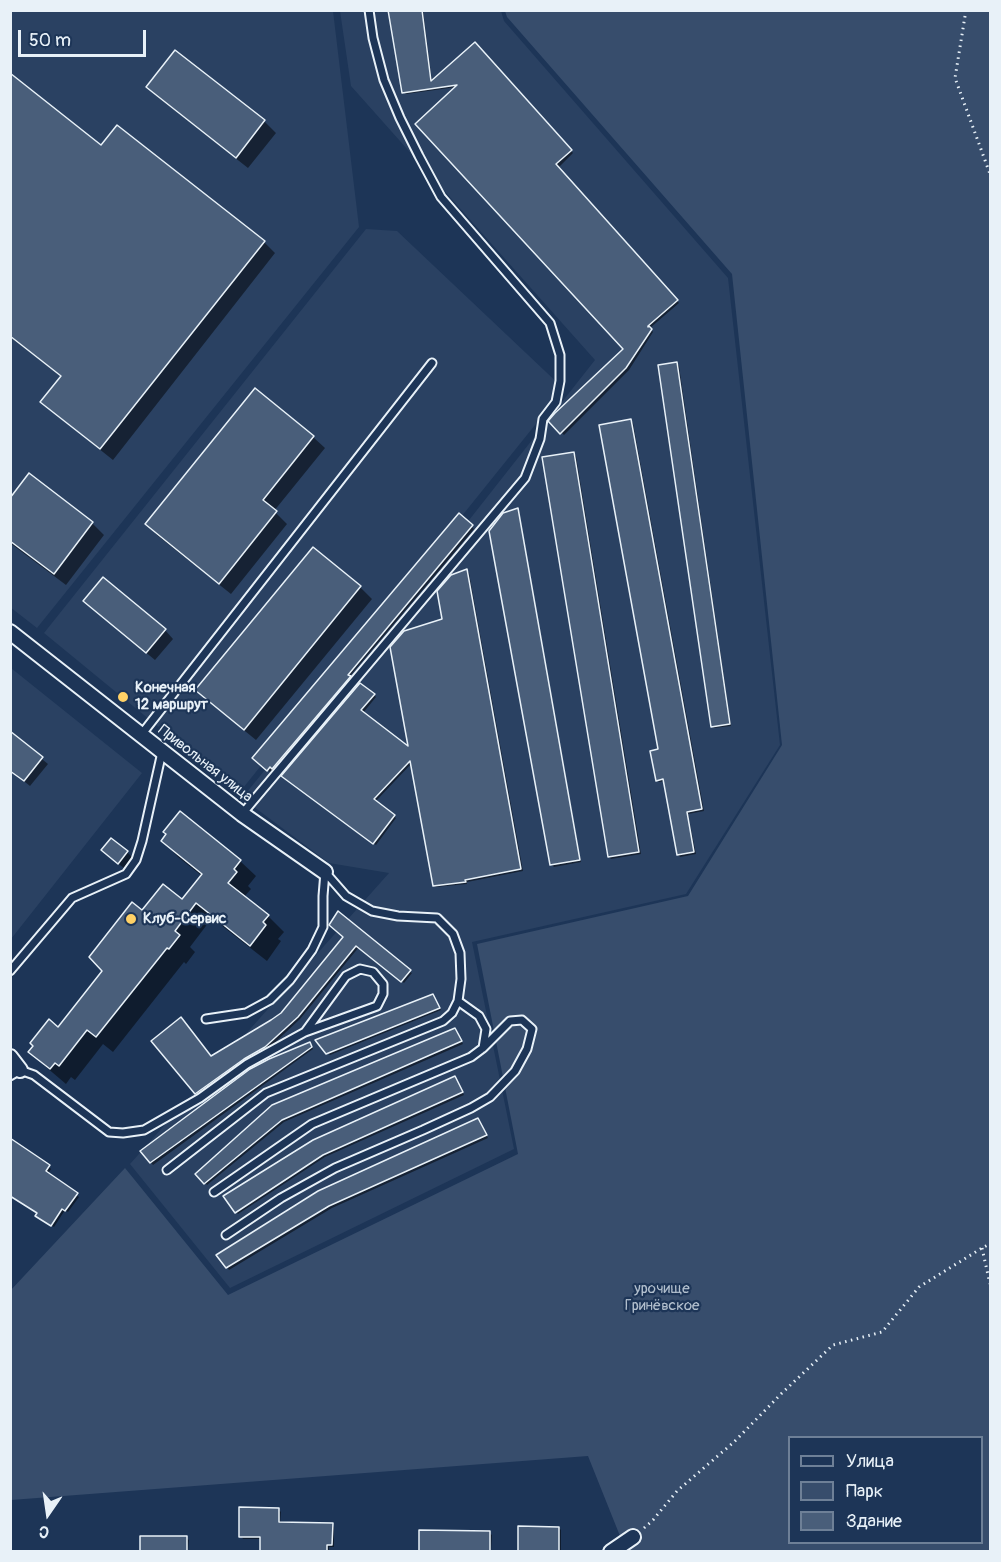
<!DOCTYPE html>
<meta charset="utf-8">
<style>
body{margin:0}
#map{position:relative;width:1001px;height:1562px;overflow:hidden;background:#1d3557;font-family:Pangolin,sans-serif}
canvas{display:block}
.frame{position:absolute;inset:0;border:12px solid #e8f1f8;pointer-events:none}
.legend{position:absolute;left:788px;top:1436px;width:195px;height:108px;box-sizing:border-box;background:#1d3557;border:2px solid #6e8097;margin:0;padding:8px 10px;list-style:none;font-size:18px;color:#e8f1f8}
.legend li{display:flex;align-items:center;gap:12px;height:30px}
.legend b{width:30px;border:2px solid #6e8097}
.north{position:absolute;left:18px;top:1484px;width:60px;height:60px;-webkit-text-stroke:4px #1d3557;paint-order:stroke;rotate:193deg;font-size:16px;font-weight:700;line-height:24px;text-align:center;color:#e8f1f8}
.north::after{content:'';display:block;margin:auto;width:21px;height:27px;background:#e8f1f8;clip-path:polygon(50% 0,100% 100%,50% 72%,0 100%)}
.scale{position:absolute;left:18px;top:30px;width:128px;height:27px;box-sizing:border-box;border:3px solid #e8f1f8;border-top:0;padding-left:8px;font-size:18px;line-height:21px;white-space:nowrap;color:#e8f1f8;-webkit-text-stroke:4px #1d3557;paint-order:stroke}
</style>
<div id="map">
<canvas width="1001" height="1562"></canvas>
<div class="frame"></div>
<ul class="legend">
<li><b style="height:8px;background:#1d3557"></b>Улица</li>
<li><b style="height:16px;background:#374d6c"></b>Парк</li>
<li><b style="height:16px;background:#495e7a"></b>Здание</li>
</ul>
<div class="north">С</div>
<div class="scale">50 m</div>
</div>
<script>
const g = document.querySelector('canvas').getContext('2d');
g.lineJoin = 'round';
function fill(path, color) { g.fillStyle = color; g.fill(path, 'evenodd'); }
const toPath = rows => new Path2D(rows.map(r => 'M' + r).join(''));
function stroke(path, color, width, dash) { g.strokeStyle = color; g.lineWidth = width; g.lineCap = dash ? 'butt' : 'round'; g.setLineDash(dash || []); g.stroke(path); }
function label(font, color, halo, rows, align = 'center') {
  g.font = font + ' Pangolin,sans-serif'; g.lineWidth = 4.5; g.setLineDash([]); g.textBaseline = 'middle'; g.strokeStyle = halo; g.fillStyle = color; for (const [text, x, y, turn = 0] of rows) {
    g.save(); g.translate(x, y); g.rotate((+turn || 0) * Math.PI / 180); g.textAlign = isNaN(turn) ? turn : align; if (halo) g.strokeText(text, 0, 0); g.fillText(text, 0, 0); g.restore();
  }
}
fill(toPath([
 [10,11,333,11,359,227,37,628,10,607],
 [340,11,501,11,504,21,728,278,780,745,686,894,472,942,514,1149,230,1288,130,1164,389,873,329,863,242,798,462,529,595,360,351,86],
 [366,229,397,231,564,389,239,793,44,633],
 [11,668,142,773,11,939]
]), '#2a4162');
fill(toPath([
 [505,11,990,11,990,1551,626,1551,588,1456,11,1500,10,1291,125,1168,228,1295,518,1154,477,944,688,896,782,745,732,274,507,17],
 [790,1438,982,1438,982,1542,790,1542]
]), '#374d6c');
fill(toPath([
 [389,10,423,10,432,82,475,44,573,153,558,168,679,303,650,328,653,332,629,370,564,435,550,421,625,349,457,87,406,94,404,92],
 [175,52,264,121,276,133,248,168,159,98,148,87],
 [10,75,102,147,264,242,275,253,113,460,54,413,42,402,62,377,10,337],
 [677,364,679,366,731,726,714,728,712,726],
 [255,390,313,437,325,448,274,511,287,524,231,594,158,536,147,524],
 [631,421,633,423,704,811,688,814,696,854,680,857,678,854,665,781,659,782,657,780,660,751],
 [573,453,576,456,641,854,611,859,609,857],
 [29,476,92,523,104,535,66,585,10,543,10,500],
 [517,510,519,512,581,862,554,867,551,864],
 [459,515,474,529,349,677,352,680,275,771,273,769,270,772,257,761],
 [313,549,360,587,372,599,256,740,208,701,197,690],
 [467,570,469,573,523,871,467,882,467,884,436,887,434,885,412,763,375,802,396,818,376,845,285,778,374,695,376,697,363,713,410,750,444,620],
 [93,609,165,630,173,639,155,660],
 [10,733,48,764,30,786,10,770],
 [163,841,240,861,256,876,248,886,251,889,244,897,268,916,284,932,278,939,281,941,267,961,212,918,190,947,195,952,186,964,184,962,113,1052,103,1044,75,1080,71,1077,66,1084,46,1067,30,1052,58,1029,104,971,142,912,182,901,202,876,178,857],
 [127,852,132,857,124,868,108,856],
 [345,937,412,973,404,983,359,947,300,1019,268,1049,198,1096,153,1042,211,1057,282,1015],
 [435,998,441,1010,330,1055,327,1053],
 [457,1032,463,1044,284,1122,207,1185,197,1174,273,1106],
 [312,1046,313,1049,153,1165,142,1152],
 [455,1078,464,1095,325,1157,238,1214,236,1212,314,1141],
 [478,1120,488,1138,332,1208,229,1270,227,1267,319,1192],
 [10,1140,49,1167,51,1169,48,1174,79,1197,68,1212,65,1210,54,1227,39,1218],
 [278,1509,281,1512,280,1524,332,1525,334,1527,334,1547,329,1547,329,1552,261,1552,262,1539,243,1539,241,1536],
 [520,1527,559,1528,561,1530,561,1552,519,1552],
 [421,1532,489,1533,492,1535,491,1552,421,1552],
 [142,1537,186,1538,189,1540,188,1552,142,1552]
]), '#0007');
const building = toPath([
 [388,10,422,10,431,81,475,42,572,150,556,164,678,300,648,326,648,327,649,326,652,329,626,368,560,434,548,421,555,413,623,349,415,124,457,85,402,93,388,10],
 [175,50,265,120,236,158,146,87,175,50],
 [10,73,101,145,117,125,265,241,100,449,40,402,61,376,10,336,10,73],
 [677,362,730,724,711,727,658,365,677,362],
 [255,388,314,436,263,500,277,511,219,584,145,524,255,388],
 [631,419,702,809,687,812,694,852,677,855,663,779,656,781,650,751,658,749,599,425,631,419],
 [574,452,639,852,608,857,542,457,574,452],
 [29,473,93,522,54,574,10,541,10,498,29,473],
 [518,508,580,860,550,865,489,531,503,513,518,508],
 [459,513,473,525,348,675,351,676,272,769,270,767,267,771,252,758,459,513],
 [313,547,361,586,244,730,195,690,313,547],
 [467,569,521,869,465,880,466,882,433,886,410,761,374,799,395,815,373,844,281,776,360,683,375,694,361,710,408,746,390,647,404,631,442,619,437,591,451,575,467,569],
 [103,577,166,629,146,653,83,601,103,577],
 [10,731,43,757,24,781,10,771,10,731],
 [180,811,241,860,234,869,237,872,228,883,269,915,263,922,266,925,250,946,196,903,175,931,180,935,169,949,167,948,96,1037,87,1030,59,1066,55,1063,50,1069,28,1052,33,1046,30,1043,49,1019,58,1027,102,971,89,957,132,902,142,910,163,884,182,899,202,874,161,841,166,834,163,832,180,811],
 [111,838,128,851,118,864,101,850,111,838],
 [338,911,411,970,401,982,356,946,298,1017,265,1047,244,1059,195,1094,151,1041,181,1017,211,1056,271,1020,281,1013,343,937,329,925,338,911],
 [433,994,440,1008,326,1054,315,1040,433,994],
 [455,1028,462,1041,282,1120,204,1184,195,1174,272,1105,455,1028],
 [310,1042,312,1047,150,1163,140,1151,250,1069,269,1059,310,1042],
 [455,1076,463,1092,323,1155,235,1213,223,1196,313,1140,455,1076],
 [478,1118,487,1135,329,1206,226,1268,216,1255,318,1191,478,1118],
 [10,1138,50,1165,46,1171,78,1193,65,1211,62,1209,51,1226,35,1216,37,1213,10,1196,10,1138],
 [239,1507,279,1508,279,1522,333,1523,332,1545,327,1545,327,1551,260,1551,260,1537,239,1537,239,1507],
 [518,1526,559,1527,559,1551,518,1551,518,1526],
 [419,1530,490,1531,490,1551,419,1551,419,1530],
 [140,1536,187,1536,187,1551,140,1551,140,1536]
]);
fill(building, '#495e7a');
stroke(building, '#e8f1f8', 1.5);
const service = toPath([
 [141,735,432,363],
 [242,814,525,478,540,439,543,419,556,402,560,381,560,355,550,323,441,197,419,156,400,118,384,80,373,38,369,10],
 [10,971,72,898,126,874,136,860,142,841,162,752],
 [206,1019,246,1013,270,1000,290,980,312,950,323,927,323,896,325,872],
 [10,1076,20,1070,34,1075,109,1132,123,1133,144,1130,200,1098,247,1064,305,1032,377,1006,383,994,383,984,373,972,360,969,346,976,305,1032],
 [167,1170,266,1093,443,1021,452,1013,458,1001,461,979,460,953,453,934,437,918,398,916,372,911,346,896,325,872],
 [214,1192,312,1124,471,1057,483,1048,486,1029,479,1016,458,1001],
 [226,1235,281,1198,335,1168,423,1130,471,1108,490,1097,515,1071,527,1049,532,1029,522,1020,510,1021,483,1048]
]);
const minor = toPath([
 [10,632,242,814,325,872],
 [10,1057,20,1070],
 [611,1552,633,1537]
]);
stroke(service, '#e8f1f8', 11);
stroke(minor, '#e8f1f8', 18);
stroke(toPath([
 [966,10,955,78,990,174],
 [982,1248,990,1284],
 [644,1528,653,1520,677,1491,734,1442,782,1393,833,1345,882,1332,919,1287,982,1248,990,1244]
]), '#e8f1f8', 3, [1.5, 4.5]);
stroke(service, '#1d3557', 7);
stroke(minor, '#1d3557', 14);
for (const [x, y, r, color] of [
 [123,697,6,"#ffd166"],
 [131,919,6,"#ffd166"]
]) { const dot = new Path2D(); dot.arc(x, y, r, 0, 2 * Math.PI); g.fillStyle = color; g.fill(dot); stroke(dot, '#1d3557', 2); }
label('bold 15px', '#e8f1f8', '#1d3557', [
 ["Конечная",135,688],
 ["12 маршрут",135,705],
 ["Клуб-Сервис",143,919]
], 'left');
label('15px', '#e8f1f8', '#1d3557', [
 ["Привольная улица",205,764,38]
]);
label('15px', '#b3c0ce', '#1d3557', [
 ["урочище",662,1289],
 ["Гринёвское",662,1306]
]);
</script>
